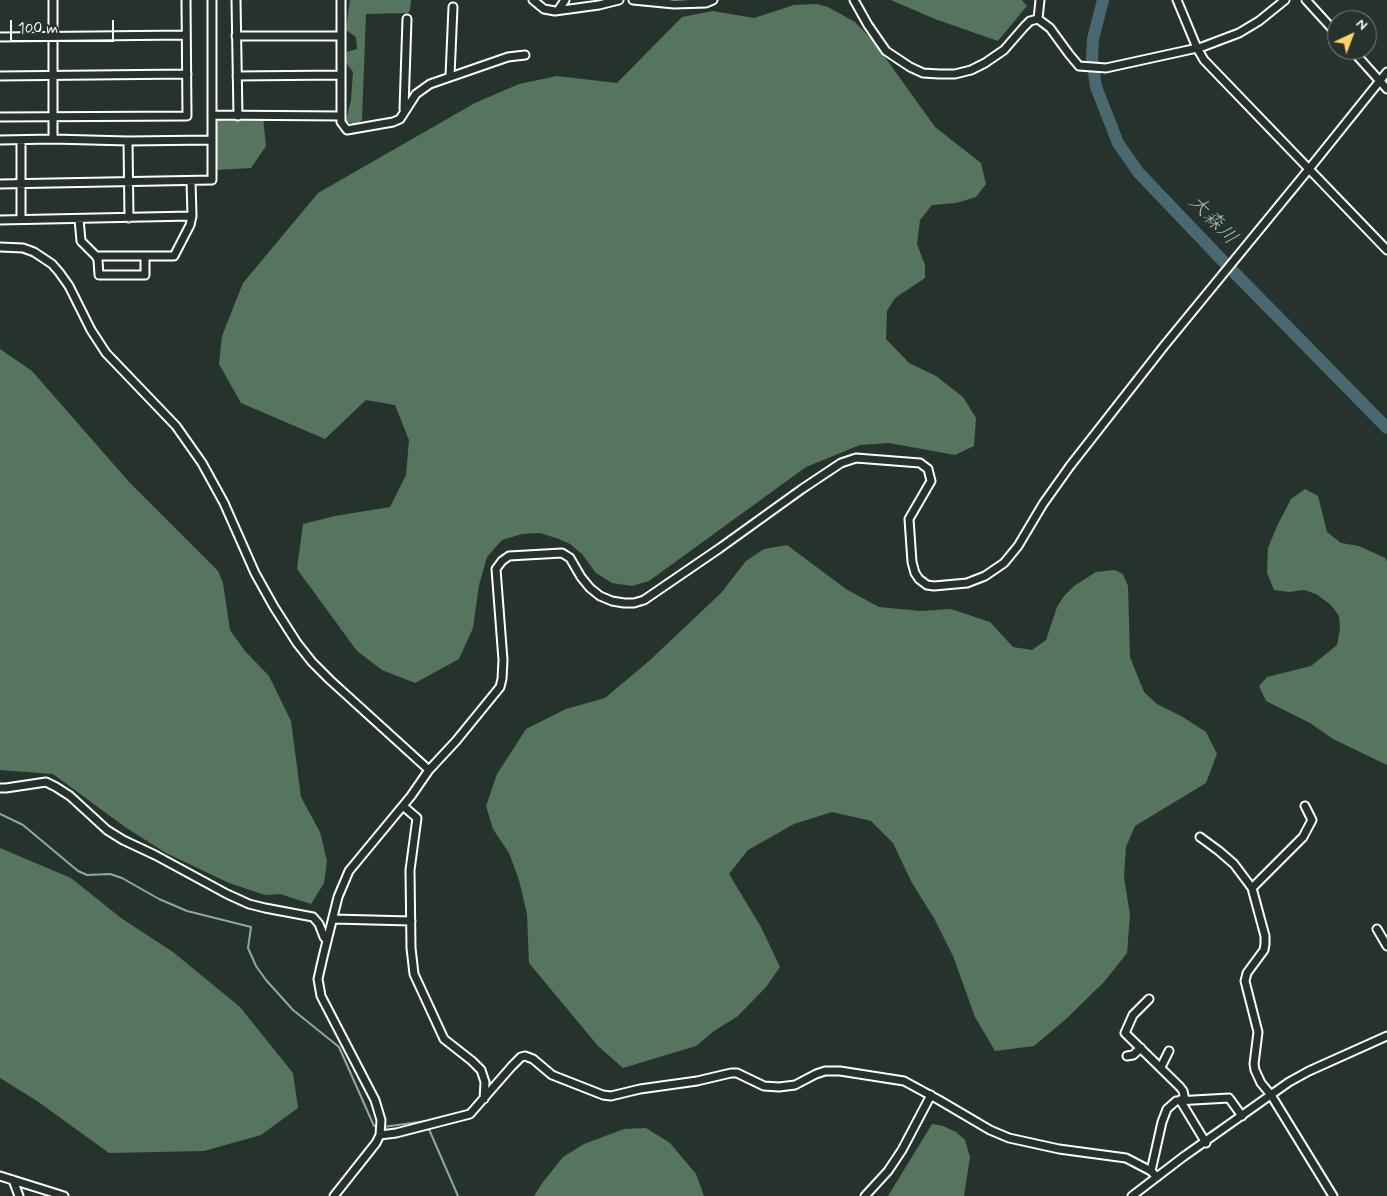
<!DOCTYPE html>
<meta charset="utf-8">
<style>
body{margin:0}
#map{position:relative;width:1387px;height:1196px;overflow:hidden;background:#26332d;font-family:Mynerve,sans-serif}
canvas{display:block}
.north{position:absolute;left:1327px;top:10px;width:50px;height:50px;box-sizing:border-box;background:#26332d;border:1px solid #7d8581;border-radius:50%;rotate:43deg;font-size:14px;font-weight:700;line-height:20px;text-align:center;color:#fff}
.north::after{content:'';display:block;margin:auto;width:18px;height:22px;background:#ffd166;clip-path:polygon(50% 0,100% 100%,50% 72%,0 100%)}
.scale{position:absolute;left:10px;top:20px;width:104px;height:22px;box-sizing:border-box;border:2px solid #fff;border-top:0;padding-left:6px;font-size:15px;line-height:18px;white-space:nowrap;color:#fff;-webkit-text-stroke:4px #26332d;paint-order:stroke}
</style>
<div id="map">
<canvas width="1387" height="1196"></canvas>
<div class="north">N</div>
<div class="scale">100 m</div>
</div>
<script>
const g = document.querySelector('canvas').getContext('2d');
g.lineJoin = 'round';
function fill(path, color) { g.fillStyle = color; g.fill(path, 'evenodd'); }
const toPath = rows => new Path2D(rows.map(r => 'M' + r).join(''));
function stroke(path, color, width, dash) { g.strokeStyle = color; g.lineWidth = width; g.lineCap = dash ? 'butt' : 'round'; g.setLineDash(dash || []); g.stroke(path); }
function label(font, color, halo, rows, align = 'center') {
  g.font = font + ' Mynerve,"Klee One",sans-serif'; g.lineWidth = 4.5; g.setLineDash([]); g.textBaseline = 'middle'; g.strokeStyle = halo; g.fillStyle = color; for (const [text, x, y, turn = 0] of rows) {
    g.save(); g.translate(x, y); g.rotate((+turn || 0) * Math.PI / 180); g.textAlign = isNaN(turn) ? turn : align; if (halo) g.strokeText(text, 0, 0); g.fillText(text, 0, 0); g.restore();
  }
}
fill(toPath([
 [350,0,411,0,410,10,408,13,366,14,362,120,356,125,346,121,351,100,353,72,346,63,347,52,357,49,356,37,346,30],
 [891,0,1022,0,1027,6,998,41,935,19],
 [816,4,828,7,855,22,874,42,935,127,981,163,986,184,976,197,956,203,932,205,920,220,917,244,925,265,925,278,895,298,887,311,886,339,909,363,936,376,963,397,976,418,974,446,955,455,889,443,860,445,806,467,649,581,632,586,612,583,596,573,582,554,570,544,559,539,540,533,522,534,502,540,487,557,479,585,473,628,459,659,415,683,382,670,357,651,297,569,303,524,335,516,390,507,406,475,409,440,395,405,366,400,325,439,241,403,219,364,222,336,243,283,318,193,475,103,519,84,557,76,617,83,682,17,713,11,754,18,794,5],
 [214,117,263,117,266,146,251,168,216,170],
 [0,349,32,371,130,483,218,571,223,583,230,630,245,651,269,676,291,721,301,797,320,832,327,861,324,883,311,904,280,894,265,895,229,883,166,853,125,827,53,774,0,770],
 [1305,489,1318,496,1327,532,1341,543,1359,546,1385,558,1387,561,1387,765,1333,739,1310,723,1266,701,1259,686,1267,677,1311,666,1337,645,1340,629,1339,616,1331,605,1316,594,1304,590,1289,592,1274,590,1267,573,1268,548,1277,526,1291,499],
 [787,545,846,589,879,607,921,611,951,609,990,622,1013,647,1032,650,1046,640,1057,607,1064,596,1074,586,1096,572,1115,570,1123,574,1128,586,1130,657,1144,692,1157,704,1181,716,1206,732,1217,754,1206,783,1135,826,1126,847,1124,877,1130,915,1127,953,1104,982,1065,1020,1034,1046,995,1051,975,1017,953,956,935,920,911,881,893,843,871,821,832,812,794,824,748,850,729,874,761,927,780,967,766,987,738,1016,714,1031,696,1046,623,1068,598,1046,529,963,527,914,519,880,509,853,493,829,486,806,497,774,526,729,566,709,605,698,649,661,721,593,746,561,764,549],
 [0,848,71,878,121,918,173,952,240,1007,293,1073,298,1108,261,1135,204,1151,109,1153,37,1101,0,1078],
 [932,1124,943,1126,956,1132,965,1140,970,1157,964,1196,888,1196],
 [646,1128,670,1143,696,1174,704,1196,534,1196,543,1182,563,1157,584,1144,624,1129]
]), '#55755e');
stroke(toPath([
 [0,814,23,825,78,871,87,875,110,874,122,878,159,899,187,911,251,927,248,948,256,966,266,980,293,1010,339,1047,374,1126,378,1126],
 [383,1127,426,1121,427,1122],
 [428,1127,458,1196]
]), '#92a5a9', 2);
stroke(toPath([
 [1103,0,1093,39,1092,59,1096,87,1118,143,1138,172,1222,260,1387,428]
]), '#496970', 12);
const minor = toPath([
 [53,0,53,139],
 [236,0,238,116],
 [341,0,341,122,347,130,393,122,400,119,416,94,430,84,508,57,525,55],
 [533,0,544,9,555,11,599,5,619,0],
 [633,0,674,4,706,3,713,0],
 [854,0,868,25,886,51,910,67,923,73,939,74,955,74,971,70,985,63,1004,50,1024,27,1030,21,1038,19,1050,28,1069,54,1079,66,1106,68,1202,47,1239,33,1259,21,1285,0],
 [1177,0,1197,48,1204,60,1387,250],
 [1306,0,1337,34],
 [559,9,565,0],
 [1038,19,1040,0],
 [236,36,341,36],
 [0,37,185,35],
 [1352,50,1387,89],
 [0,76,187,74],
 [237,76,341,75],
 [450,76,453,7],
 [404,109,407,19],
 [212,115,341,116],
 [0,117,187,116,186,0],
 [0,140,53,139,128,141,212,140],
 [21,140,21,219],
 [128,141,129,218],
 [0,184,212,180,212,0],
 [79,219,81,241,96,256,174,256,190,225,192,216,191,181],
 [0,220,192,216],
 [0,247,23,248,34,252,52,264,59,272,69,286,91,330,106,353,176,426,202,463,224,503,255,573,274,607,297,643,312,662,330,680,429,770],
 [96,256,98,260,99,275,145,275,145,256],
 [0,788,6,788,46,782,56,787,70,796,107,830,123,840,155,855,227,894,249,904,265,908,313,917,319,924,324,937,327,941],
 [403,806,417,818,410,870,411,948,414,974,444,1039,472,1061,481,1070,485,1082,484,1099],
 [1200,837,1219,851,1234,864,1252,888,1265,936,1265,944,1264,950,1247,973,1245,981,1258,1032,1254,1064,1255,1070,1261,1083,1271,1095,1333,1196],
 [1252,888,1303,837,1312,820,1305,806],
 [333,919,411,921],
 [1377,929,1387,946],
 [1149,999,1133,1015,1125,1033,1180,1087,1183,1091,1185,1100],
 [1127,1056,1133,1055,1141,1048],
 [1161,1067,1169,1051],
 [1180,1100,1206,1143],
 [380,1135,396,1133,470,1114,512,1066,521,1057,525,1056,533,1059,552,1075,603,1095,611,1096,640,1089,697,1081,731,1073,737,1073,764,1086,779,1087,795,1085,816,1074,825,1071,840,1071,904,1081,939,1100,990,1130,1009,1138,1059,1149,1126,1158,1151,1171,1157,1177],
 [1151,1171,1162,1122,1167,1109,1176,1101,1229,1098,1242,1116],
 [0,1176,64,1196],
 [13,1180,19,1196],
 [334,1196,376,1143,380,1135,381,1120,375,1100,321,996,318,979,323,957,338,897,349,871,411,796,429,770,456,741,500,687,502,679,503,660,496,569,502,561,509,556,562,553,570,558,581,577,590,588,600,596,612,601,624,603,634,603,644,600,720,548,802,489,841,463,856,458,920,463,928,469,931,481,909,519,912,562,915,573,919,579,927,585,934,586,967,583,985,576,1004,563,1018,546,1043,504,1070,466,1164,346,1309,169,1387,72],
 [865,1196,888,1171,902,1150,931,1095],
 [1132,1196,1183,1157,1289,1082,1309,1071,1387,1036]
]);
stroke(minor, '#fff', 11);
stroke(minor, '#26332d', 7);
label('italic 20px', '#adbcbf', '#26332d', [
 ["大森川",1212,221,46]
]);
</script>
